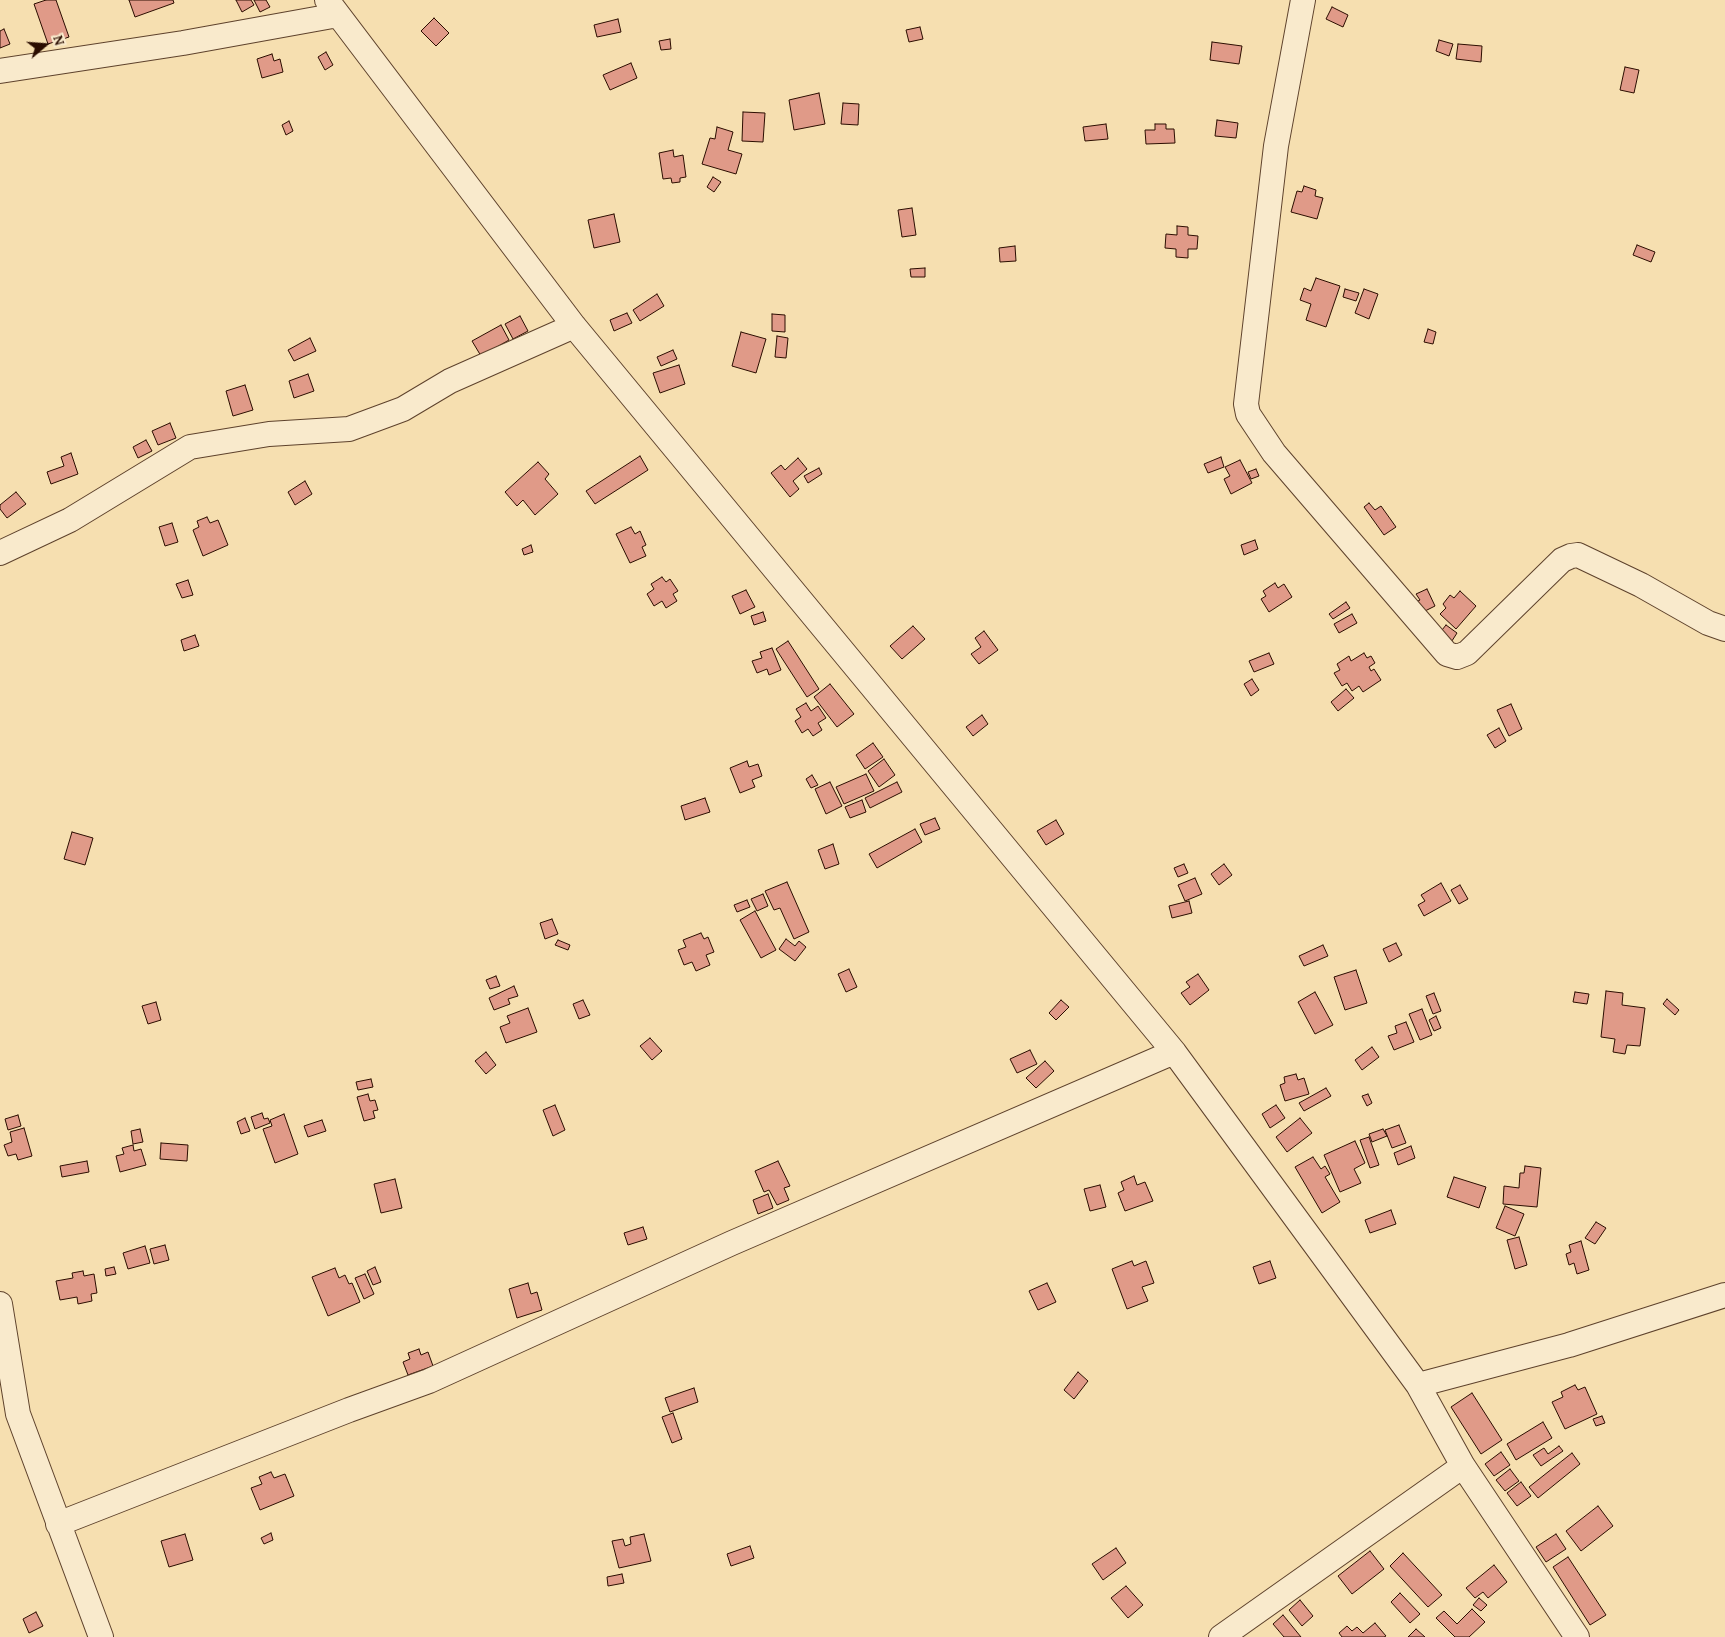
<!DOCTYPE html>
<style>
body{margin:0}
#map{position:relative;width:1725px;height:1637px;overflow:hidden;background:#f6dfb0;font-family:"Gentium Book Plus",serif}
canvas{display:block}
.north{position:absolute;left:20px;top:20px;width:50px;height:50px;-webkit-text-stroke:4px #f9eacc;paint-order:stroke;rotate:72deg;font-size:14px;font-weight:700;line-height:20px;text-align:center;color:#2b0d00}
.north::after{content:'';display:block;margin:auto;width:18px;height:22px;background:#2b0d00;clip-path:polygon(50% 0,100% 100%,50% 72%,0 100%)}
</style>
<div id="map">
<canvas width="1725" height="1637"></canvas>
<div class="north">N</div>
</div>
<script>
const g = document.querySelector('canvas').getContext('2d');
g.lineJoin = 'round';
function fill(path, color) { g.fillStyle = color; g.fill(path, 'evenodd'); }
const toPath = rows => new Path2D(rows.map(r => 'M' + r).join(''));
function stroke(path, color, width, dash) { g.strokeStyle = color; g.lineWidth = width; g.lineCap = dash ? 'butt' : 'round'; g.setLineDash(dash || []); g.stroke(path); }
const building = toPath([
 [46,0,56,0,69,37,48,44,34,4,46,0],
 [129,0,173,0,174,3,135,17,129,0],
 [236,0,251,0,254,5,242,12,236,0],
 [254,0,266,0,270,7,260,12,254,0],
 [1332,7,1348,15,1343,27,1326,19,1332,7],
 [434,18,449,33,436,46,421,31,434,18],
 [618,19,621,32,597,37,594,25,618,19],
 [920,27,923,39,909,42,906,30,920,27],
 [4,29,10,44,0,48,0,31,4,29],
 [670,39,671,49,661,50,659,41,670,39],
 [1439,40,1453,44,1449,56,1436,51,1439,40],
 [1212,42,1242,46,1239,64,1210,60,1212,42],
 [1458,44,1482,46,1481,62,1456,59,1458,44],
 [326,52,333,65,325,70,318,57,326,52],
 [272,54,274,61,280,59,283,72,262,78,257,59,272,54],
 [631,63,637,78,610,90,603,75,631,63],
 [1625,67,1639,70,1634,93,1620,90,1625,67],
 [819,93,825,124,794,130,789,100,819,93],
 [843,103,859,104,858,125,841,124,843,103],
 [743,112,765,113,763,142,742,141,743,112],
 [1217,120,1238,123,1236,138,1215,136,1217,120],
 [289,121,293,131,286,135,282,125,289,121],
 [1106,124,1108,139,1085,141,1083,127,1106,124],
 [1155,124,1166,124,1166,129,1174,129,1175,143,1146,144,1145,130,1155,130,1155,124],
 [717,127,733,132,728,150,742,154,736,174,702,164,710,138,715,139,717,127],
 [673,150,674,157,683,155,686,177,680,178,680,182,672,183,671,178,663,179,659,153,673,150],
 [713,177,721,182,714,192,707,187,713,177],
 [1304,186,1316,190,1315,196,1323,198,1317,219,1291,212,1297,191,1302,192,1304,186],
 [912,208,916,235,902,237,898,210,912,208],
 [614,214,620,242,594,248,588,220,614,214],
 [1177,226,1188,227,1188,235,1198,236,1197,249,1188,249,1188,258,1176,257,1176,249,1165,248,1166,234,1177,235,1177,226],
 [1637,245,1655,252,1651,262,1633,255,1637,245],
 [1015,246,1016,261,1000,262,999,248,1015,246],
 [925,268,925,277,911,277,910,269,925,268],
 [1316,278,1340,286,1326,327,1306,320,1311,304,1300,300,1304,288,1311,291,1316,278],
 [1345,289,1359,293,1356,301,1343,297,1345,289],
 [1364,289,1378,294,1369,319,1355,313,1364,289],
 [657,294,664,306,640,321,633,310,657,294],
 [627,313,632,323,614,331,610,320,627,313],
 [772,314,785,315,785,332,772,331,772,314],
 [520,316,528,331,513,339,505,324,520,316],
 [501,325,509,340,481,356,472,341,501,325],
 [1428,329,1436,332,1433,344,1424,342,1428,329],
 [741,332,766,339,756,373,732,366,741,332],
 [777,336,788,338,786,358,775,357,777,336],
 [310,338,316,351,294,361,288,350,310,338],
 [673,350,677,359,661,366,657,357,673,350],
 [679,365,685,384,660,393,653,373,679,365],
 [308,374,314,391,294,398,289,381,308,374],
 [245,385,253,410,233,416,226,391,245,385],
 [170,423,176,438,158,445,152,431,170,423],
 [146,440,152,451,138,458,133,447,146,440],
 [71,453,78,474,51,484,47,472,64,466,61,457,71,453],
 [640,456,648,470,595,504,586,491,640,456],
 [1221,457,1224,467,1208,473,1204,464,1221,457],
 [798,458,807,469,793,481,799,489,790,497,771,473,781,465,785,470,798,458],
 [1240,460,1252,483,1231,494,1224,479,1230,476,1225,467,1240,460],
 [538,462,549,474,545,479,558,494,535,515,523,500,517,506,505,492,538,462],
 [819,468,822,474,808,483,804,476,819,468],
 [1256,469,1259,476,1251,479,1248,472,1256,469],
 [305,481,312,494,295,505,288,492,305,481],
 [16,492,26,504,7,518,0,509,0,505,16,492],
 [1369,503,1375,510,1381,506,1396,527,1384,535,1364,507,1369,503],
 [207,517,210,523,218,520,228,545,203,556,193,530,199,527,197,521,207,517],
 [172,523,178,542,165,546,159,527,172,523],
 [631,527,635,534,640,531,646,545,642,547,646,556,630,563,616,534,631,527],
 [1255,540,1258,549,1244,555,1241,545,1255,540],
 [531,545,533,552,524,555,522,549,531,545],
 [662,577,666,582,670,579,678,591,673,594,677,601,666,608,662,601,654,606,647,594,654,589,651,584,662,577],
 [188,580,193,595,182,598,176,584,188,580],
 [1275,583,1278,588,1284,584,1292,597,1269,612,1261,599,1266,596,1263,591,1275,583],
 [1427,589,1435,606,1417,615,1412,604,1420,600,1416,594,1427,589],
 [746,590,755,607,740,614,732,596,746,590],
 [1460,591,1476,606,1456,629,1440,614,1446,608,1443,604,1450,595,1454,598,1460,591],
 [1346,602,1350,608,1333,619,1329,614,1346,602],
 [763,612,766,621,754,625,751,616,763,612],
 [1352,614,1357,623,1339,633,1334,624,1352,614],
 [1446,625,1457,633,1450,644,1438,635,1446,625],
 [913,626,925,639,902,659,890,646,913,626],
 [984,631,998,650,979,664,971,654,981,647,975,638,984,631],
 [195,635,199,646,184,651,181,640,195,635],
 [788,641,819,689,807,697,776,649,788,641],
 [772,648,781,670,769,675,767,669,757,673,752,661,762,658,760,652,772,648],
 [1269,653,1274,664,1254,672,1249,661,1269,653],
 [1364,653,1367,658,1371,656,1375,663,1369,667,1371,671,1374,669,1381,680,1363,692,1359,686,1352,691,1347,683,1342,686,1334,673,1340,670,1337,664,1349,656,1351,661,1364,653],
 [1252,679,1259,690,1251,696,1244,684,1252,679],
 [830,684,854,714,837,727,814,697,830,684],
 [1346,689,1354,698,1338,711,1331,702,1346,689],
 [806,703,811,711,818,706,826,718,818,723,822,730,813,736,808,729,802,733,795,721,801,717,796,709,806,703],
 [1511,704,1522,729,1509,736,1497,710,1511,704],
 [982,715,988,724,973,736,966,727,982,715],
 [1499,728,1506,741,1495,748,1487,735,1499,728],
 [873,743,883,757,865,769,856,755,873,743],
 [884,759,895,775,879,787,868,771,884,759],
 [747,761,749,767,758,764,762,776,752,780,755,787,740,793,730,768,747,761],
 [866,774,874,791,844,804,836,787,866,774],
 [812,775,818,785,811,788,806,779,812,775],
 [830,782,842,806,826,814,815,789,830,782],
 [897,782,902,792,870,808,865,798,897,782],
 [705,798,710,812,685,820,681,806,705,798],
 [862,800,866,812,850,818,845,807,862,800],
 [935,818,940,829,925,835,920,824,935,818],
 [1056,820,1064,834,1046,845,1037,831,1056,820],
 [915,829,922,842,877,868,869,854,915,829],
 [72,832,93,838,85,865,64,859,72,832],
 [833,844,839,864,825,869,818,850,833,844],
 [1184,864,1188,873,1178,877,1174,868,1184,864],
 [1224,864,1232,875,1219,885,1211,874,1224,864],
 [1195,878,1202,894,1185,901,1178,885,1195,878],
 [787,882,809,932,794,939,780,908,774,910,765,891,787,882],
 [1441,883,1451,901,1424,916,1418,905,1425,901,1421,895,1441,883],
 [1460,885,1468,899,1459,904,1451,890,1460,885],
 [763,894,768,906,757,911,751,899,763,894],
 [747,900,750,907,737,912,734,905,747,900],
 [1189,901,1192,913,1172,918,1169,906,1189,901],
 [755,911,776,950,761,958,740,920,755,911],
 [552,919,558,934,545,939,540,923,552,919],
 [701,933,704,939,708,937,714,952,706,955,710,965,696,971,692,962,684,965,678,950,686,947,683,940,701,933],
 [786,939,795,946,799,941,806,947,795,961,779,949,786,939],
 [558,940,570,945,568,950,555,945,558,940],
 [1396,943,1402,955,1389,962,1383,949,1396,943],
 [1323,945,1328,956,1304,966,1299,956,1323,945],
 [849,969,857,987,846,992,838,974,849,969],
 [1356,970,1367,1003,1345,1010,1334,977,1356,970],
 [1198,974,1209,990,1190,1005,1181,993,1190,987,1186,982,1198,974],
 [496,976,500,986,490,989,486,980,496,976],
 [514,986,518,996,508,999,510,1004,494,1010,489,998,514,986],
 [1606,991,1623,993,1622,1005,1645,1008,1640,1046,1627,1045,1625,1054,1613,1052,1615,1039,1601,1037,1606,991],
 [1315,992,1333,1025,1315,1034,1298,1002,1315,992],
 [1575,992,1589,994,1587,1004,1573,1002,1575,992],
 [1434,993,1441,1011,1433,1014,1426,996,1434,993],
 [1667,999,1679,1010,1675,1015,1663,1004,1667,999],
 [583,1000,590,1015,579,1019,573,1004,583,1000],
 [1061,1000,1069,1007,1056,1020,1049,1013,1061,1000],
 [156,1002,161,1020,148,1024,142,1006,156,1002],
 [528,1008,537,1032,506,1043,500,1027,510,1023,507,1016,528,1008],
 [1422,1009,1432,1035,1420,1040,1409,1014,1422,1009],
 [1436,1016,1441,1028,1434,1031,1429,1020,1436,1016],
 [1406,1022,1414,1042,1394,1050,1388,1036,1397,1033,1395,1026,1406,1022],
 [650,1038,662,1051,652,1060,640,1046,650,1038],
 [1372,1047,1379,1057,1362,1070,1355,1060,1372,1047],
 [1030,1050,1037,1064,1017,1073,1010,1059,1030,1050],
 [486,1052,496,1065,486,1074,475,1061,486,1052],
 [1045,1061,1054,1071,1036,1088,1026,1078,1045,1061],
 [1296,1074,1298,1080,1304,1078,1309,1094,1285,1101,1280,1085,1285,1083,1284,1077,1296,1074],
 [371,1079,373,1087,358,1090,356,1082,371,1079],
 [1326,1088,1331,1096,1304,1111,1299,1103,1326,1088],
 [368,1094,370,1101,375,1100,378,1110,373,1111,375,1118,364,1121,357,1097,368,1094],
 [1368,1094,1372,1103,1367,1106,1362,1096,1368,1094],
 [555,1105,565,1130,553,1136,543,1110,555,1105],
 [1276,1105,1285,1118,1270,1128,1262,1114,1276,1105],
 [262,1113,264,1119,268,1118,270,1123,255,1129,251,1117,262,1113],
 [284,1114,298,1154,275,1163,263,1129,272,1126,270,1120,284,1114],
 [18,1115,21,1126,8,1130,5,1119,18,1115],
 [245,1118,250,1131,241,1134,237,1122,245,1118],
 [1300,1118,1312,1133,1287,1152,1276,1137,1300,1118],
 [322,1120,326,1131,308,1137,304,1126,322,1120],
 [1399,1125,1406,1143,1392,1148,1385,1130,1399,1125],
 [24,1128,32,1156,18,1160,16,1154,8,1156,4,1145,12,1142,10,1132,24,1128],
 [140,1129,143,1142,133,1144,131,1131,140,1129],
 [1383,1129,1387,1136,1372,1142,1369,1134,1383,1129],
 [1369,1137,1379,1165,1370,1168,1360,1140,1369,1137],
 [1355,1141,1365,1163,1354,1169,1361,1183,1340,1192,1324,1155,1355,1141],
 [161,1143,188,1145,187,1161,160,1159,161,1143],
 [133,1145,134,1151,141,1149,146,1165,120,1172,116,1156,124,1154,122,1148,133,1145],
 [1411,1146,1415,1158,1398,1165,1394,1153,1411,1146],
 [1313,1157,1321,1169,1325,1166,1330,1174,1325,1177,1340,1202,1322,1213,1295,1167,1313,1157],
 [87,1161,89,1172,62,1177,60,1166,87,1161],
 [778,1161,790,1186,784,1188,789,1200,777,1205,769,1190,764,1192,755,1171,778,1161],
 [1525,1166,1541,1168,1537,1207,1503,1204,1504,1186,1519,1188,1520,1173,1524,1173,1525,1166],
 [1134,1176,1137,1185,1145,1182,1153,1201,1125,1211,1118,1193,1124,1190,1121,1182,1134,1176],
 [1454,1177,1486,1187,1479,1208,1447,1197,1454,1177],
 [395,1179,402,1208,381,1213,374,1184,395,1179],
 [1100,1185,1106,1207,1090,1211,1084,1189,1100,1185],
 [768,1194,773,1208,758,1214,753,1200,768,1194],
 [1505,1206,1524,1214,1515,1236,1496,1228,1505,1206],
 [1391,1210,1396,1224,1370,1233,1365,1220,1391,1210],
 [1596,1222,1606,1228,1595,1244,1585,1238,1596,1222],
 [643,1227,647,1239,628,1245,624,1233,643,1227],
 [1519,1237,1527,1265,1515,1269,1507,1240,1519,1237],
 [1581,1241,1589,1270,1577,1274,1574,1263,1569,1265,1566,1254,1571,1252,1569,1245,1581,1241],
 [165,1245,169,1260,154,1264,150,1249,165,1245],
 [145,1246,150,1263,128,1269,123,1253,145,1246],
 [1132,1261,1134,1266,1146,1261,1154,1283,1142,1287,1148,1301,1127,1309,1112,1269,1132,1261],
 [1270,1261,1276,1278,1259,1284,1253,1267,1270,1261],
 [114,1267,116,1274,106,1276,105,1269,114,1267],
 [375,1267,381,1282,373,1285,367,1271,375,1267],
 [335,1268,339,1278,345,1275,349,1284,352,1283,360,1302,328,1316,312,1277,335,1268],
 [83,1271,84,1276,94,1274,97,1293,91,1294,92,1301,78,1304,77,1297,60,1300,56,1281,73,1278,72,1273,83,1271],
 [365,1274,374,1294,364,1299,355,1278,365,1274],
 [528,1283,531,1294,537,1292,542,1310,517,1318,509,1289,528,1283],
 [1047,1283,1056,1302,1038,1310,1029,1291,1047,1283],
 [419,1349,421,1355,428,1352,433,1366,408,1375,403,1362,410,1359,408,1353,419,1349],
 [1078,1372,1088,1381,1074,1399,1064,1390,1078,1372],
 [1575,1385,1578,1390,1585,1387,1597,1414,1565,1429,1552,1402,1563,1397,1561,1392,1575,1385],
 [694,1388,698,1402,670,1412,665,1398,694,1388],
 [1472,1393,1502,1440,1481,1454,1451,1407,1472,1393],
 [673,1413,682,1439,672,1443,662,1417,673,1413],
 [1602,1416,1605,1423,1596,1426,1593,1419,1602,1416],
 [1543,1422,1552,1438,1516,1460,1507,1444,1543,1422],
 [1559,1446,1563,1451,1541,1466,1533,1455,1544,1448,1548,1454,1559,1446],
 [1501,1452,1510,1465,1494,1476,1485,1464,1501,1452],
 [1572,1453,1580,1464,1538,1498,1529,1487,1572,1453],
 [1510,1469,1519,1481,1505,1491,1496,1480,1510,1469],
 [271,1472,274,1478,285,1474,294,1496,260,1510,251,1488,262,1484,259,1477,271,1472],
 [1521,1482,1531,1496,1517,1506,1507,1493,1521,1482],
 [1598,1506,1613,1526,1581,1551,1566,1531,1598,1506],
 [271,1533,273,1540,264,1544,261,1538,271,1533],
 [185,1534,193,1560,169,1567,161,1541,185,1534],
 [644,1534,651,1561,619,1568,612,1541,623,1539,625,1546,631,1544,630,1537,644,1534],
 [1556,1534,1566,1549,1546,1562,1536,1547,1556,1534],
 [750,1546,754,1558,731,1566,727,1554,750,1546],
 [1116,1548,1126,1563,1103,1580,1092,1564,1116,1548],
 [1370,1551,1384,1569,1352,1594,1338,1576,1370,1551],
 [1403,1553,1442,1595,1428,1607,1390,1566,1403,1553],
 [1568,1557,1606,1615,1590,1625,1553,1567,1568,1557],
 [1494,1565,1507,1582,1488,1598,1483,1592,1475,1598,1466,1588,1494,1565],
 [622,1574,624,1583,608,1586,607,1577,622,1574],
 [1126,1586,1143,1605,1128,1618,1111,1598,1126,1586],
 [1400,1593,1420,1614,1410,1623,1391,1602,1400,1593],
 [1479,1598,1487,1605,1481,1611,1473,1605,1479,1598],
 [1300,1600,1313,1616,1302,1626,1289,1610,1300,1600],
 [1472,1609,1485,1622,1469,1637,1455,1637,1436,1618,1444,1611,1457,1624,1472,1609],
 [36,1612,43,1626,29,1633,23,1619,36,1612],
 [1283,1615,1301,1637,1284,1637,1273,1624,1283,1615],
 [1375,1623,1386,1636,1384,1637,1342,1637,1339,1633,1347,1626,1352,1631,1357,1627,1363,1633,1375,1623],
 [1416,1629,1425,1637,1408,1637,1416,1629]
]);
fill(building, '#e09a88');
stroke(building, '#2b0d00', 1);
const minor = toPath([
 [327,0,574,326,1174,1052,1418,1385,1463,1466,1577,1637],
 [1303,0,1276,146,1246,404,1248,414,1274,453,1447,654,1457,657,1467,653,1562,560,1571,556,1578,555,1641,585,1708,623,1725,629],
 [0,71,183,43,338,15],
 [0,553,70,520,190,447,269,434,349,429,403,409,450,381,574,326],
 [0,1304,18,1414,101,1637],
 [1418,1385,1569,1345,1725,1295],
 [58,1524,349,1410,429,1381,732,1243,1174,1052],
 [1221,1637,1463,1466]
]);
stroke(minor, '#5e422c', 26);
stroke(minor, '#f9eacc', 24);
</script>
